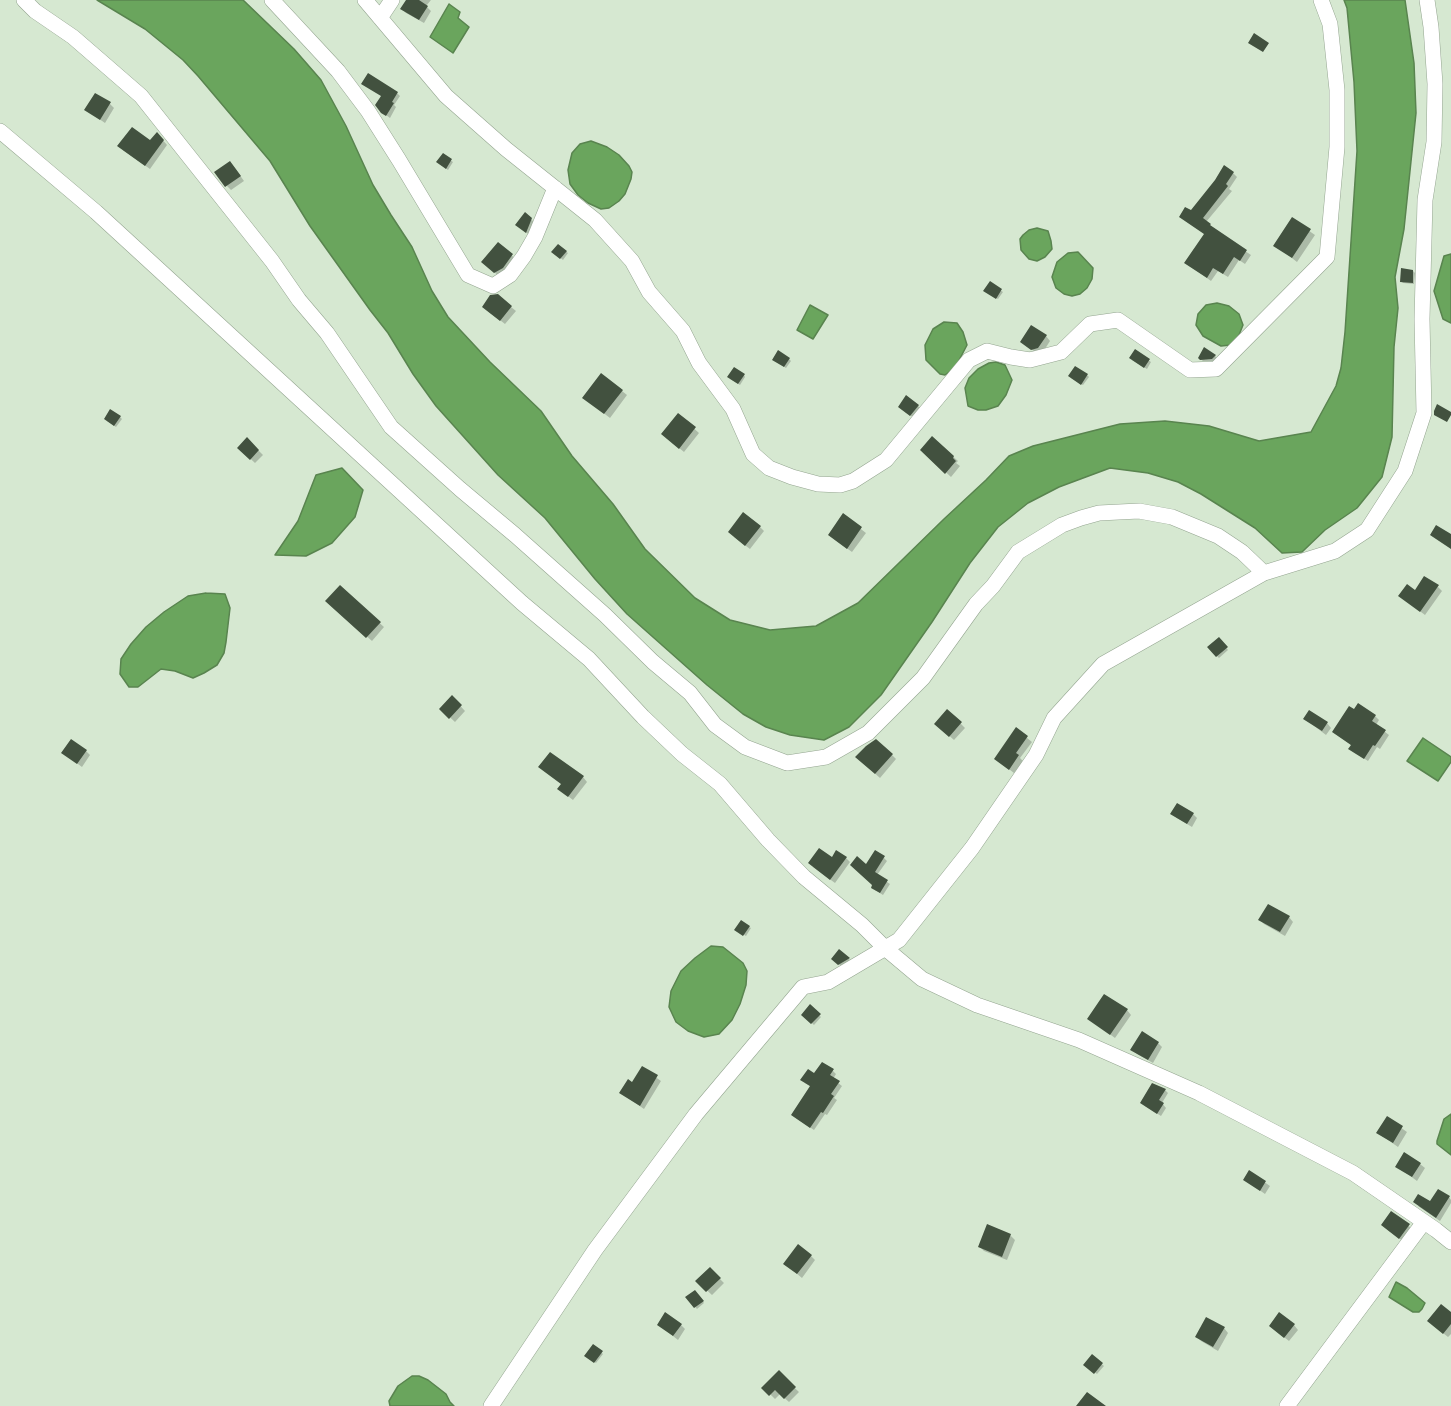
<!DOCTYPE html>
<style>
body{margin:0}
canvas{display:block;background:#d6e8d1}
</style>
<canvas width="1451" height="1406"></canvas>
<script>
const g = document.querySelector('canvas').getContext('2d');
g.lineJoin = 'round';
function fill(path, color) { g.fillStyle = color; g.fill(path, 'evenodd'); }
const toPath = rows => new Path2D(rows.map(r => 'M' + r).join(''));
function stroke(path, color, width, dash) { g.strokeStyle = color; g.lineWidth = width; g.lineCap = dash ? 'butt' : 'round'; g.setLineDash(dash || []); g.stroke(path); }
const water = toPath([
 [97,0,243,0,294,49,321,80,346,126,373,185,391,215,412,247,432,291,448,317,490,362,541,411,572,456,613,504,645,549,695,598,730,620,770,630,816,626,858,603,944,519,986,480,1009,456,1033,446,1120,424,1165,421,1209,426,1259,441,1311,432,1336,386,1341,368,1345,332,1357,151,1354,82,1347,8,1344,0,1405,0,1414,63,1416,113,1404,229,1395,277,1398,308,1394,347,1392,437,1382,477,1357,508,1325,530,1302,552,1282,553,1255,528,1201,494,1178,482,1148,473,1110,468,1059,487,1028,503,998,527,970,563,932,622,881,695,849,727,824,740,790,735,766,727,743,714,707,685,627,614,595,579,545,518,498,475,436,406,413,374,388,333,370,310,310,226,270,161,198,76,183,60,145,29,97,0],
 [449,4,460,12,458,18,469,27,453,53,430,37,449,4],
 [591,141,607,147,619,155,629,166,632,172,631,179,625,194,619,201,609,208,601,209,588,203,578,195,570,184,568,170,572,153,580,144,591,141],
 [1037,228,1048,231,1051,241,1052,249,1045,257,1037,261,1029,259,1021,250,1020,239,1023,235,1029,230,1037,228],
 [1078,252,1093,268,1092,279,1087,288,1080,294,1072,296,1064,294,1056,288,1052,277,1057,262,1068,253,1078,252],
 [1451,254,1451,323,1443,319,1434,291,1444,256,1451,254],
 [1217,303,1229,306,1239,314,1243,325,1239,335,1231,345,1221,346,1203,336,1196,325,1198,314,1206,305,1217,303],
 [810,305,828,315,813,339,797,330,810,305],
 [944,322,957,323,963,332,967,345,955,368,945,375,940,374,926,360,925,345,933,329,944,322],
 [996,362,1005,365,1012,380,1006,395,998,406,986,410,978,410,968,406,965,388,969,378,978,369,989,363,996,362],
 [342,468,363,490,355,517,332,543,306,556,275,555,298,521,316,475,342,468],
 [206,593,225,594,230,608,226,642,224,653,217,665,204,673,193,678,175,671,161,669,138,687,129,687,120,674,121,659,131,644,146,627,164,612,188,596,206,593],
 [1423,738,1451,757,1451,762,1438,781,1407,761,1423,738],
 [711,946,723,947,743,963,747,971,746,985,740,1004,732,1020,719,1034,704,1037,688,1031,676,1022,669,1007,671,991,681,971,695,958,711,946],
 [1451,1114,1451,1155,1437,1144,1437,1141,1444,1119,1451,1114],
 [1396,1282,1407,1288,1425,1303,1422,1309,1419,1312,1413,1312,1389,1297,1396,1282],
 [412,1376,419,1376,428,1380,446,1394,450,1402,454,1406,390,1406,389,1401,398,1386,412,1376]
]);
fill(water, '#6aa55d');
stroke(water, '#59844f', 1.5);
fill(toPath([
 [407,0,431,0,426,6,431,11,424,23,406,13,402,9],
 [397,93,400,96,394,105,396,107,390,118,382,112],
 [110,104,114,108,105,123,86,110],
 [161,138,167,145,150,169,123,150,151,142],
 [443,155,453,162,448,170,440,164],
 [234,167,244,181,231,190,227,186],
 [1233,173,1237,177,1229,189,1232,191,1206,222,1214,230,1251,255,1245,264,1239,260,1228,277,1218,271,1211,281,1186,263,1205,234,1181,217,1191,212],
 [531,219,536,224,531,236,521,229],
 [1292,219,1315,235,1297,262,1275,245],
 [498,244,517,260,500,277,488,267],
 [558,246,568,253,563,260,553,252],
 [1413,271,1415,273,1414,284,1403,283,1401,281],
 [990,283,1003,292,998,299,987,292],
 [511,307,516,311,505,324,488,311],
 [1046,336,1050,341,1043,352,1037,353,1026,346],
 [1205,349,1215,356,1217,358,1214,361,1203,361,1199,358],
 [1135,351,1151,362,1147,369,1132,360],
 [789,359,791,361,786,368,776,361],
 [744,375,745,377,740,385,730,379],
 [1087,375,1089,377,1083,385,1071,378],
 [622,391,627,395,610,418,589,402],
 [918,406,923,410,915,419,900,407],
 [679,415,699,433,684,452,667,438],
 [120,417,122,419,116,427,107,421],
 [932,438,958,461,956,463,960,466,951,477,922,450],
 [247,439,263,455,255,463,239,448],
 [844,516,866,533,852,552,834,539],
 [760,527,764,531,750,549,734,537],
 [340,587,384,627,372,641,327,601],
 [1438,587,1442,591,1425,615,1405,600,1415,592],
 [1219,639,1228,650,1219,658,1209,648],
 [452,697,465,711,455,722,441,709],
 [948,711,965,728,954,740,936,724],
 [1355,712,1375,716,1379,720,1376,725,1389,735,1380,749,1377,747,1368,761,1354,752,1352,746,1334,732],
 [1305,719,1327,723,1331,728,1326,735],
 [1016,729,1032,742,1020,758,1023,761,1014,773,1001,763],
 [86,751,90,755,82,767,63,753],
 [892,755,896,759,880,778,862,762],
 [583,777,587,782,573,800,564,793],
 [1172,814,1193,814,1197,818,1192,827,1177,818],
 [846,858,850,862,835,883,813,867,832,859],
 [884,858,887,861,877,875,890,884,883,895,875,890,867,866],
 [1289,917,1293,922,1285,936,1264,924,1260,920],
 [749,927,751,928,746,936,738,931],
 [840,951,850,960,841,966,833,959],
 [810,1007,821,1017,814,1025,803,1015],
 [1127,1010,1131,1015,1115,1038,1089,1019],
 [1158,1043,1162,1047,1153,1063,1137,1054,1132,1049],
 [643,1068,661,1081,644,1109,625,1096],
 [833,1071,836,1074,833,1079,842,1086,834,1098,837,1100,827,1115,825,1114,814,1130,796,1118,811,1087,805,1083,815,1075],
 [1165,1090,1168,1093,1162,1103,1166,1108,1161,1116,1145,1106],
 [1387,1118,1407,1132,1398,1147,1378,1133],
 [1420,1164,1425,1168,1417,1181,1397,1166],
 [1250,1172,1270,1186,1265,1194,1245,1180],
 [1449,1197,1451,1200,1451,1203,1440,1221,1418,1206],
 [1391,1213,1414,1230,1404,1242,1387,1229],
 [1010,1235,1015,1240,1007,1260,984,1251,979,1246],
 [811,1256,815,1260,802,1278,790,1268],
 [710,1269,724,1283,712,1295,697,1281],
 [695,1292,704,1303,697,1309,687,1298],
 [1451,1314,1451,1334,1448,1337,1434,1326],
 [659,1325,681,1325,685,1329,678,1340],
 [1294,1325,1298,1330,1289,1341,1275,1330],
 [1224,1328,1228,1333,1218,1351,1201,1341,1197,1337],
 [593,1346,603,1354,596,1363,586,1355],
 [1092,1356,1104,1366,1097,1374,1086,1365],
 [779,1373,799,1392,789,1402,780,1394,775,1399,764,1388]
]), '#0003');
fill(toPath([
 [406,0,419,0,428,6,419,20,400,9],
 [1254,33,1269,43,1263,52,1248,43],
 [368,73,398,92,392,102,394,103,386,116,381,113,375,105,381,96,361,84],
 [95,93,111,102,100,120,84,110],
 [132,127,150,140,157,132,164,140,145,166,117,146],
 [443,153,452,159,446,169,436,162],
 [230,161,241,176,225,187,214,172],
 [1224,165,1234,172,1226,184,1228,186,1203,218,1211,224,1210,225,1247,250,1240,261,1234,257,1223,274,1213,268,1207,278,1184,263,1204,234,1179,217,1185,207,1191,210,1215,180],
 [525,212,532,218,526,233,515,225],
 [1292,217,1311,229,1292,258,1273,246],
 [498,242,513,254,503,268,494,273,481,262],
 [558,244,567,251,560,259,551,252],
 [1401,268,1413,270,1413,283,1400,282],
 [990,281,1002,289,996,299,983,291],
 [498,294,512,306,500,321,482,307,490,295],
 [1031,325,1047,335,1038,348,1031,350,1020,342],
 [1204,347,1216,355,1212,359,1200,360,1198,358],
 [1135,349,1150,359,1144,368,1129,358],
 [778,350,790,358,784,367,772,360],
 [1075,366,1088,374,1081,385,1068,376],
 [734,367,745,374,738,384,727,377],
 [601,373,623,390,604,414,582,398],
 [906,395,919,405,910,416,898,407],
 [1437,404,1451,412,1451,415,1447,422,1434,415,1434,411],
 [110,409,121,416,114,426,104,419],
 [678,413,696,427,679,449,661,434],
 [932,436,954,456,953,458,956,461,945,474,920,450],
 [247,437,259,450,250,460,237,448],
 [743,512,761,526,745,546,728,532],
 [843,513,862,527,847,549,828,535],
 [1436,525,1451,534,1451,549,1430,535],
 [1424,576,1439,585,1420,612,1398,596,1407,584,1415,590],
 [340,585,381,622,366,638,325,601],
 [1219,637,1228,647,1216,657,1207,647],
 [452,695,462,705,449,719,439,709],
 [1358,703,1376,715,1372,721,1386,730,1375,746,1373,745,1364,759,1348,749,1351,745,1332,732,1349,706,1354,709],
 [947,709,962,722,949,737,934,724],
 [1309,710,1328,722,1322,731,1303,719],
 [1016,727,1028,736,1016,753,1019,755,1009,770,994,759],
 [71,739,87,750,77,764,61,753],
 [876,739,893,754,875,774,855,757,866,746],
 [550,752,584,776,568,797,557,789,561,784,538,767],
 [1177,803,1194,813,1187,824,1170,814],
 [819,848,832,857,836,850,847,857,830,880,808,863],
 [875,850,885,856,875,872,888,880,880,893,871,888,872,885,850,865,857,856,866,864],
 [1268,904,1290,916,1280,932,1258,920],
 [741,920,750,926,743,936,734,930],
 [839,949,850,958,838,965,831,959],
 [1104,994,1128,1009,1110,1035,1087,1019],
 [810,1004,821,1014,811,1024,801,1015],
 [1142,1031,1159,1042,1148,1060,1130,1050],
 [822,1062,834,1069,830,1075,840,1081,831,1094,834,1096,823,1113,821,1112,810,1128,791,1115,810,1086,800,1080,808,1069,814,1073],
 [642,1066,658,1075,640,1106,619,1093,628,1079,632,1082],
 [1152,1083,1166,1089,1159,1100,1164,1103,1157,1114,1140,1103],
 [1387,1116,1403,1126,1393,1143,1376,1133],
 [1404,1152,1421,1163,1412,1177,1395,1167],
 [1249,1170,1266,1181,1260,1191,1243,1180],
 [1438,1189,1450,1196,1436,1218,1413,1202,1418,1194,1430,1201],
 [1391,1211,1410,1224,1399,1239,1381,1225],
 [987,1224,1011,1234,1002,1257,978,1247],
 [798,1244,812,1255,797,1274,783,1264],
 [710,1267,721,1278,706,1292,695,1281],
 [695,1290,704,1301,694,1308,685,1297],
 [1441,1304,1451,1312,1451,1324,1443,1334,1427,1321],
 [665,1312,682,1324,673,1336,657,1325],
 [1279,1312,1295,1324,1284,1338,1269,1326],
 [1206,1317,1225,1327,1213,1347,1195,1337],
 [593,1344,603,1351,594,1363,584,1356],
 [1092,1354,1103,1363,1094,1374,1083,1365],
 [779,1370,796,1387,784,1399,775,1390,769,1396,761,1388],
 [1087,1392,1106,1406,1076,1406]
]), '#42513f');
const street = toPath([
 [24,0,35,11,73,37,141,96,272,261,299,300,327,333,391,427,460,489,515,535,605,615,653,662,690,693,715,725,745,747,787,763,826,757,868,733,923,678,976,604,993,586,1018,552,1062,525,1081,518,1099,513,1139,511,1172,517,1218,536,1242,552,1264,573],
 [272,0,338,71,368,111,399,160,468,275,493,286,510,275,524,256,535,237,555,188],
 [365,0,446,96,506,149,595,220,632,261,649,292,683,331,699,363,733,409,753,454,769,468,792,477,818,484,840,485,853,481,886,460,969,360,987,351,1011,357,1030,360,1061,352,1090,324,1118,320,1190,370,1216,369,1327,257,1337,147,1337,90,1330,24,1321,0],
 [380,18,392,0],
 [0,131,96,212,522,603,589,659,643,717,682,754,720,784,768,840,804,877,862,925,885,948,922,979,977,1005,1079,1040,1199,1093,1353,1173,1436,1230,1451,1242],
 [491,1406,595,1250,696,1114,803,987,828,982,899,940,972,848,1036,755,1054,718,1103,664,1264,573,1335,551,1367,530,1405,471,1424,413,1422,319,1425,200,1434,142,1435,84,1431,27,1427,0],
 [1287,1406,1424,1222]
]);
stroke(street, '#94a590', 16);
stroke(street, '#fff', 15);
</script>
